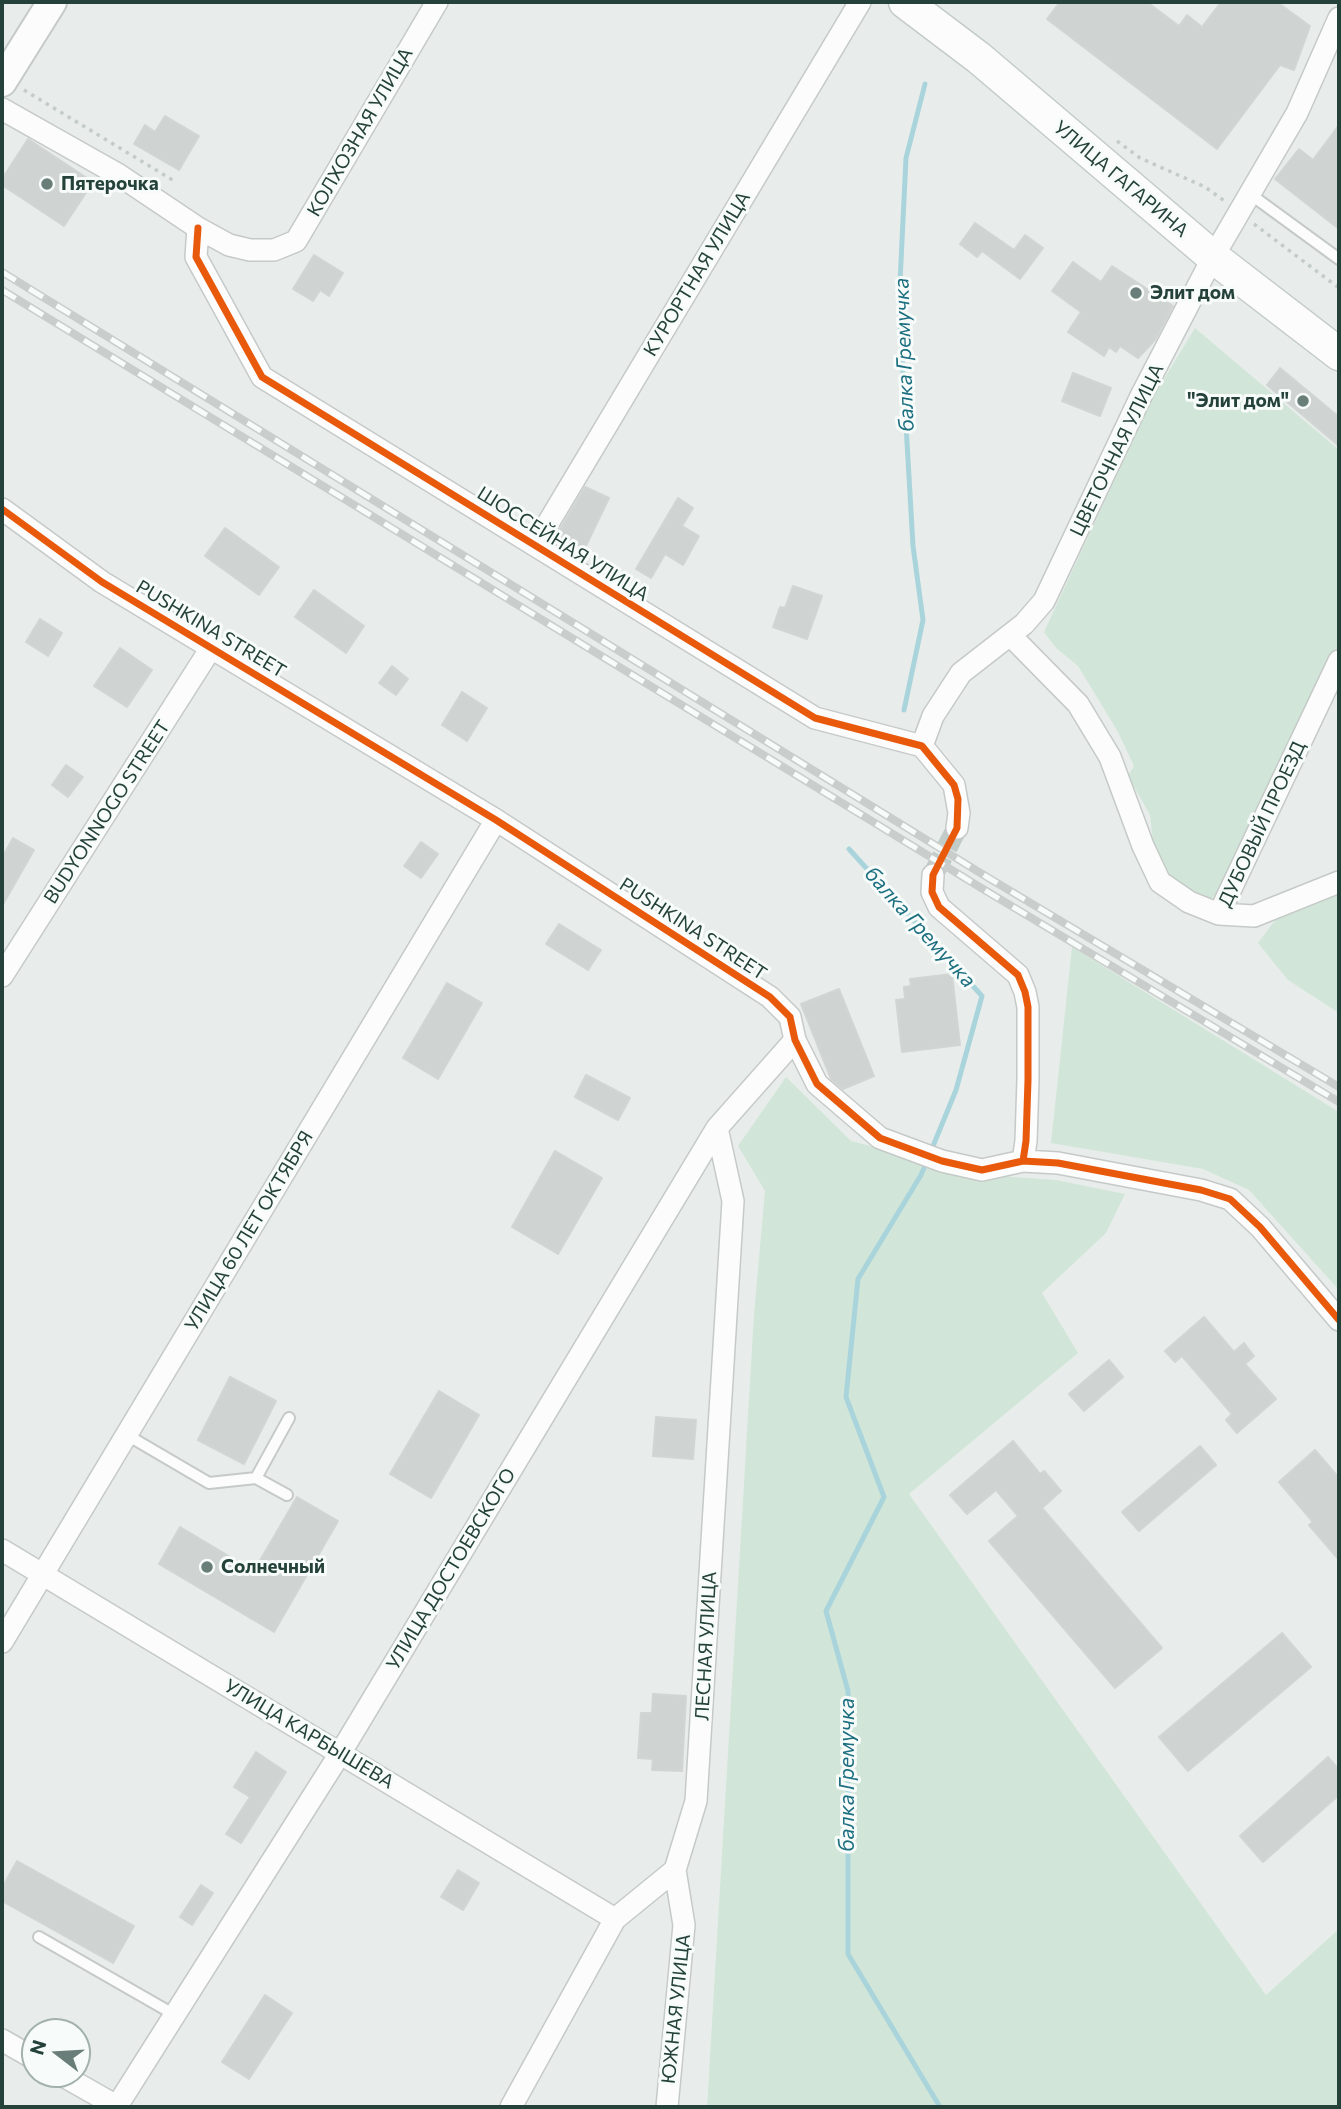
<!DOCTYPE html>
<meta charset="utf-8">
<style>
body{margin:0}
#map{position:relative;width:1341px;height:2109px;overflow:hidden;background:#e8edeb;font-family:Commissioner,sans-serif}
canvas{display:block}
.frame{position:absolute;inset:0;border:4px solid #24423a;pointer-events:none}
.north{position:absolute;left:21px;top:2018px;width:70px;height:70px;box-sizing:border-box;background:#f7fbf9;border:2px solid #a3b1ad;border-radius:50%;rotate:287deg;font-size:19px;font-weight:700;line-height:28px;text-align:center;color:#24423a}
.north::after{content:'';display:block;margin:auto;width:24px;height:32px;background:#697e78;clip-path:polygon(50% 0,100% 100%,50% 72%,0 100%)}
</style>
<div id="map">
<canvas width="1341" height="2109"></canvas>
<div class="frame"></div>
<div class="north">N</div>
</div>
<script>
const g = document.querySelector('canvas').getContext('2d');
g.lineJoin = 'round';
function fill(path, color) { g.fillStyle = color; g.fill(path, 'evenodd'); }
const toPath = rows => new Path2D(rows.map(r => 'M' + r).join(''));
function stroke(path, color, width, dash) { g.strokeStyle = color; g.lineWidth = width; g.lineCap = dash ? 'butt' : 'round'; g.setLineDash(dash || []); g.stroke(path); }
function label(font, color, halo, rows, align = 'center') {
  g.font = font + ' Commissioner,sans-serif'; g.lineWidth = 6; g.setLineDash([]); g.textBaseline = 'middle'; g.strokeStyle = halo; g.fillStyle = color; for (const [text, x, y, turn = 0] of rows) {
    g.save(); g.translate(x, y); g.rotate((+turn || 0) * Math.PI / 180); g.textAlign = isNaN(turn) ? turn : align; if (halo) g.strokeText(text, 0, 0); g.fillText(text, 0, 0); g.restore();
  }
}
fill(toPath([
 [1195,328,1339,450,1339,646,1230,881,1211,899,1174,882,1155,860,1150,815,1128,776,1134,766,1118,732,1078,666,1056,648,1044,632,1153,397],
 [1339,891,1339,1013,1288,980,1258,943,1279,915],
 [1072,947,1339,1112,1339,1290,1249,1190,1203,1169,1051,1143],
 [786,1077,851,1141,985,1175,1056,1180,1125,1194,1106,1233,1042,1293,1078,1353,909,1494,1266,1995,1339,1929,1339,2107,707,2107,754,1314,765,1191,738,1146]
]), '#d1e6d8');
stroke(toPath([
 [904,710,923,620,913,546,899,303,906,158,925,84],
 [849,849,982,996,956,1090,931,1151],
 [927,1161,921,1175,858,1279,846,1397,884,1497,826,1611,848,1691,848,1954,940,2107]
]), '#a9d4db', 5);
const building = toPath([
 [1060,2,1147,2,1179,26,1187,15,1202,27,1221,2,1277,2,1310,26,1294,70,1280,65,1217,149,1047,19,1060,2],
 [165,116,199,136,179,170,134,144,145,125,155,132,165,116],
 [1339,125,1339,229,1275,179,1299,149,1313,160,1339,125],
 [28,139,93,182,64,226,2,185,2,179,28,139],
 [975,223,1014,250,1025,235,1043,248,1020,279,982,251,977,257,960,244,975,223],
 [314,255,343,273,329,296,320,290,313,301,293,289,314,255],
 [1073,262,1101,282,1112,266,1173,306,1155,340,1138,358,1120,346,1116,352,1109,347,1104,356,1068,332,1081,312,1052,291,1073,262],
 [1280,368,1339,417,1339,446,1267,385,1280,368],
 [1073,373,1111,388,1100,416,1062,401,1073,373],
 [585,487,609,498,584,550,556,536,585,487],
 [678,498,693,508,682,526,699,536,683,565,665,554,651,578,636,569,678,498],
 [225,528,279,567,259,595,205,556,225,528],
 [793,586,822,596,807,639,773,627,780,607,785,608,793,586],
 [314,590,364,626,346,653,295,617,314,590],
 [40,619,62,633,48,656,26,642,40,619],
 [120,648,152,670,127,707,94,686,120,648],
 [392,666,408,679,396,695,379,683,392,666],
 [462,692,487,708,467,741,442,725,462,692],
 [66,765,83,777,68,797,52,785,66,765],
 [13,838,34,850,2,906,2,858,13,838],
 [421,842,438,854,421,878,404,866,421,842],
 [559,924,601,950,588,970,546,944,559,924],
 [952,974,960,1045,902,1052,896,1000,905,999,904,987,911,986,910,979,952,974],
 [447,983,482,1003,438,1079,403,1058,447,983],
 [839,989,874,1076,843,1089,831,1079,801,1004,839,989],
 [586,1075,630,1098,618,1120,575,1097,586,1075],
 [555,1151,602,1178,558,1254,512,1227,555,1151],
 [1204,1317,1234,1352,1244,1343,1254,1356,1245,1364,1276,1399,1237,1433,1226,1420,1232,1414,1182,1356,1175,1362,1165,1351,1204,1317],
 [1109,1360,1123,1377,1084,1411,1069,1394,1109,1360],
 [230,1377,276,1401,244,1464,198,1440,230,1377],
 [439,1391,479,1415,431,1498,390,1474,439,1391],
 [656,1417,696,1420,693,1459,653,1456,656,1417],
 [1013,1441,1040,1474,1044,1471,1061,1491,1042,1508,1162,1648,1115,1688,989,1541,1018,1516,996,1490,967,1514,950,1495,1013,1441],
 [1200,1446,1216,1465,1139,1531,1122,1512,1200,1446],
 [1315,1450,1339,1478,1339,1560,1309,1525,1313,1522,1279,1482,1315,1450],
 [297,1497,338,1521,274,1632,159,1564,180,1527,254,1571,297,1497],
 [1282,1633,1311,1667,1188,1771,1159,1737,1282,1633],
 [653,1694,686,1696,682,1771,652,1770,653,1759,638,1758,641,1713,652,1713,653,1694],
 [256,1752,286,1772,241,1843,226,1834,250,1797,234,1787,256,1752],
 [1328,1757,1339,1770,1339,1795,1263,1862,1240,1836,1328,1757],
 [17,1861,134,1926,113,1963,2,1901,2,1888,17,1861],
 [458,1870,479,1883,463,1910,441,1897,458,1870],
 [201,1885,213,1893,192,1925,180,1917,201,1885],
 [265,1995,292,2013,249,2079,222,2062,265,1995]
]);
fill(building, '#cfd4d2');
stroke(building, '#d1d6d4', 2);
stroke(toPath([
 [933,875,957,828]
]), '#c1cbc8', 21, [21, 10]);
const service = toPath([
 [1250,194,1339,259],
 [127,1435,209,1483,256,1478,289,1418],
 [256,1478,287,1495],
 [39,1937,175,2015]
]);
const minor = toPath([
 [2,109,119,175,198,228,229,245,250,250,274,250,296,241,437,2],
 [198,228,196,257,262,377,815,718,922,746,954,785,959,813,957,828],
 [2,509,102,582,496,820,770,997,790,1017,795,1040,817,1084,880,1138,942,1161,982,1170,1023,1161,1058,1163,1201,1190,1230,1199,1260,1227,1339,1320],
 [535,545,860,2],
 [1010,635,1078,704,1110,757,1143,846,1160,882,1189,902,1219,914,1254,916,1339,882],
 [922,746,933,716,961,673,1024,624,1044,601,1142,394,1213,257,1297,113,1339,18],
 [933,875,932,892,939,907,1018,975,1025,992,1028,1007,1028,1080,1026,1141,1023,1161],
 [1219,914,1339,661],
 [2,976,211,648],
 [2,1550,615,1919],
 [2,1642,496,820],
 [2,2040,35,2059],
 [60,2074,118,2107],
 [117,2106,341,1752,717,1128,795,1040],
 [511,2107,615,1919,675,1870,696,1801,733,1201,717,1128],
 [667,2107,684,1925,675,1870]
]);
const tertiary = toPath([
 [2,82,52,2]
]);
const secondary = toPath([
 [905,2,979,58,1213,257,1339,354]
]);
stroke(service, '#c5cac8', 14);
stroke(minor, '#c5cac8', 24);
stroke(tertiary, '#c5cac8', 32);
stroke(secondary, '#c3cbc8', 35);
stroke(toPath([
 [24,90,171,179,168,184],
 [1117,141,1140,158,1205,187,1226,202],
 [1254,224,1339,288]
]), '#c3ccca', 3.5, [3.5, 5]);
stroke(service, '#fcfcfc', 10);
stroke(minor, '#fcfcfc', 21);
stroke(tertiary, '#fcfcfc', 28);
stroke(secondary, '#fcfcfc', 32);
const rail = toPath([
 [2,272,987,877,1339,1087],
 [2,290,978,886,1339,1102]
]);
stroke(rail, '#c9cdcc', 8);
stroke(rail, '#f7fbf9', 5, [16]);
stroke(toPath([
 [198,228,196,257,262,377,815,718,922,746,954,785,958,799,957,828,933,875,932,892,939,907,1018,975,1025,992,1028,1007,1028,1080,1026,1141,1023,1161],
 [2,509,102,582,496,820,770,997,790,1017,795,1040,817,1084,880,1138,942,1161,982,1170,1023,1161,1058,1163,1201,1190,1230,1199,1260,1227,1339,1320]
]), '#e8590c', 7);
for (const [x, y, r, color] of [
 [47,184,7,"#697e78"],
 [1136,293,7,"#697e78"],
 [1303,401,7,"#697e78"],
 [207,1567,7,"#697e78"]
]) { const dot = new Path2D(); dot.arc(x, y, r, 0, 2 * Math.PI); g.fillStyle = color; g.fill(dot); stroke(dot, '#f7fbf9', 2.5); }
label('19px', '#24423a', '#f7fbf9', [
 ["КОЛХОЗНАЯ УЛИЦА",360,132,-60],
 ["УЛИЦА ГАГАРИНА",1121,179,40],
 ["КУРОРТНАЯ УЛИЦА",697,274,-59],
 ["ЦВЕТОЧНАЯ УЛИЦА",1117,450,-64],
 ["ШОССЕЙНАЯ УЛИЦА",563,544,32],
 ["PUSHKINA STREET",211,629,31],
 ["BUDYONNOGO STREET",107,812,-57],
 ["ДУБОВЫЙ ПРОЕЗД",1262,824,-65],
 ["PUSHKINA STREET",693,929,33],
 ["УЛИЦА 60 ЛЕТ ОКТЯБРЯ",249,1231,-59],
 ["УЛИЦА ДОСТОЕВСКОГО",451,1569,-59],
 ["ЛЕСНАЯ УЛИЦА",706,1646,-87],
 ["УЛИЦА КАРБЫШЕВА",309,1734,31],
 ["ЮЖНАЯ УЛИЦА",676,2009,-84]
]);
label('bold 19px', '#24423a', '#f7fbf9', [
 ["Пятерочка",61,184],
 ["Элит дом",1150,293],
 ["\"Элит дом\"",1289,401,"right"],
 ["Солнечный",221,1567]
], 'left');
label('italic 21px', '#1c6f80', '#f7fbf9', [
 ["балка Гремучка",904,355,-92],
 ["балка Гремучка",920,927,48],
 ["балка Гремучка",847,1775,-90]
]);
</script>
